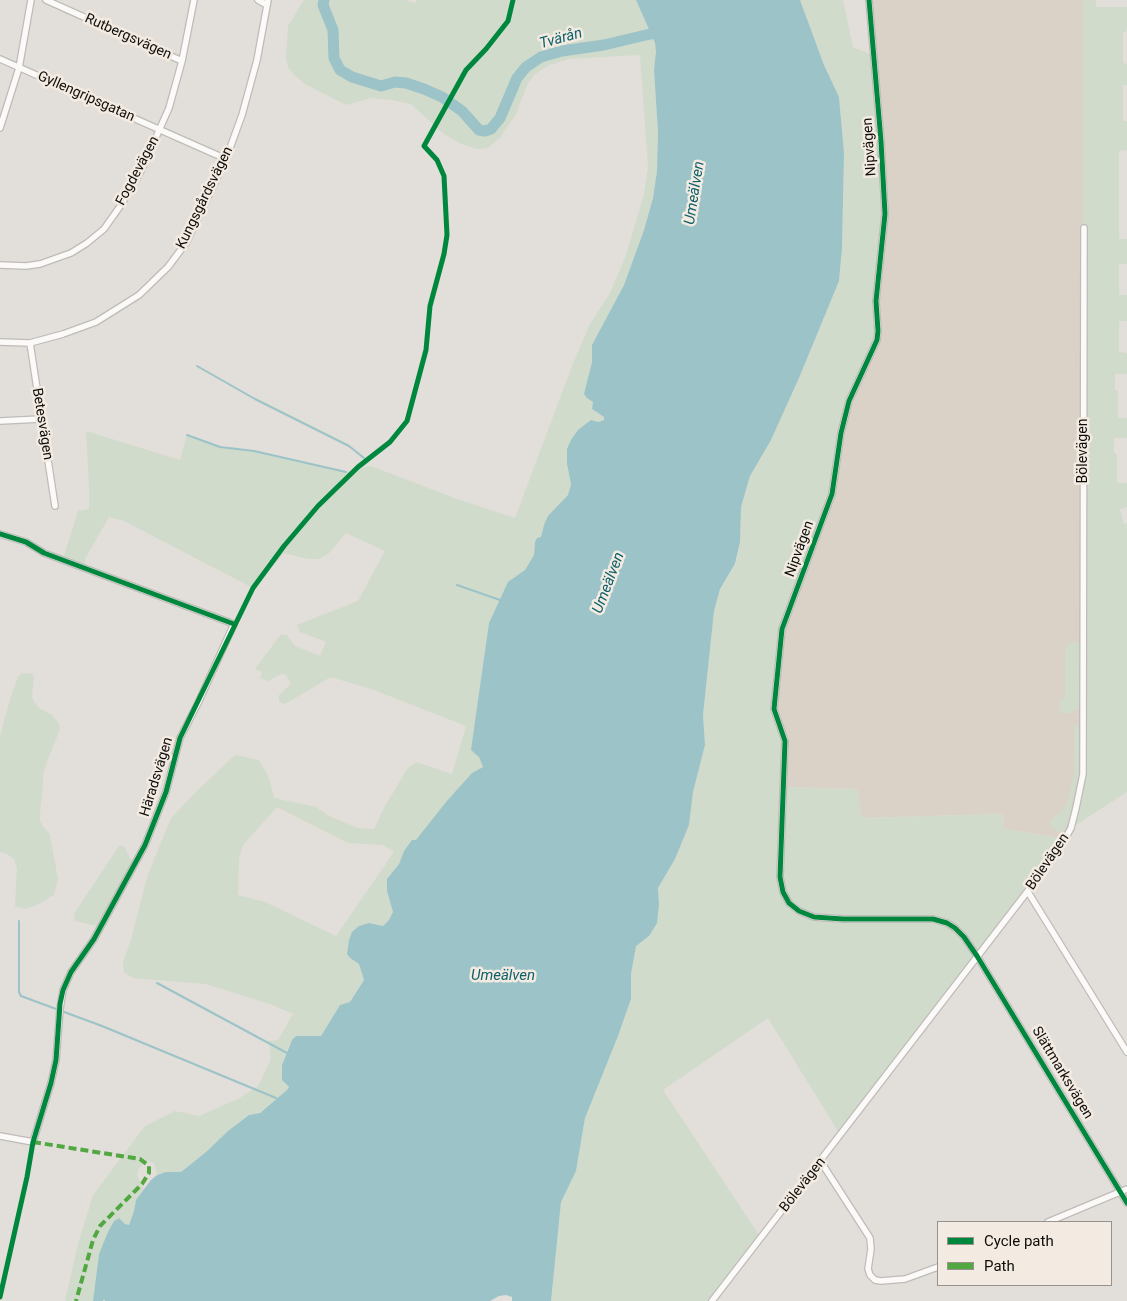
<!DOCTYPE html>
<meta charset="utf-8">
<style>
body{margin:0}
#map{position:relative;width:1127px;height:1301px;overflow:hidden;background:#e2ded9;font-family:Roboto,sans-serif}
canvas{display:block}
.legend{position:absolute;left:937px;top:1221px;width:175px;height:65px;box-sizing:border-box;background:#f3ebe2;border:1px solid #97928b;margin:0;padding:6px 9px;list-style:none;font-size:15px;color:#0e0c09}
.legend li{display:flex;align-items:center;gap:10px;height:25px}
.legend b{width:25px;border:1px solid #97928b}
</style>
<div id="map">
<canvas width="1127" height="1301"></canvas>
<ul class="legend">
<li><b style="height:6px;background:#00873e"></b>Cycle path</li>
<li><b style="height:6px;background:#51a841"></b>Path</li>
</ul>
</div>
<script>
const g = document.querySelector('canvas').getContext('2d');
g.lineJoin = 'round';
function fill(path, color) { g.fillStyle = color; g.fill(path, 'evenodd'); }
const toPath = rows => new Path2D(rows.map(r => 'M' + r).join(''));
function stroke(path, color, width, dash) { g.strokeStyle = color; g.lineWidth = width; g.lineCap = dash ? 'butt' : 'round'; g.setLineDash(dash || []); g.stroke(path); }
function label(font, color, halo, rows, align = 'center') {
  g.font = font + ' Roboto,sans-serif'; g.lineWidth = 5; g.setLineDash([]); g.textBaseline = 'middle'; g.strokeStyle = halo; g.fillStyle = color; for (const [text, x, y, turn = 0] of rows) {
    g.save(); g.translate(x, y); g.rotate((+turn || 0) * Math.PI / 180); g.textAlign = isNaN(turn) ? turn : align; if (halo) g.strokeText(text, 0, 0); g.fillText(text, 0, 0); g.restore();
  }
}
fill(toPath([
 [869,0,1083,0,1083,774,1076,808,1065,839,1004,829,1003,814,861,818,857,789,782,787,774,709,782,629,841,433,878,272]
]), '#dad2c7');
fill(toPath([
 [304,0,405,0,415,3,417,0,636,0,655,43,656,51,654,70,658,132,657,171,653,198,644,230,624,285,592,345,593,355,589,375,591,400,593,402,592,409,604,417,604,420,598,422,567,464,571,484,568,495,544,525,541,537,537,538,535,542,534,555,525,570,508,583,489,623,484,661,479,757,483,767,472,773,446,802,416,841,404,851,399,864,387,879,387,891,393,912,389,920,383,926,368,923,349,940,347,954,350,958,359,964,364,980,350,1002,340,1005,321,1036,296,1036,289,1045,282,1065,282,1080,289,1088,287,1090,259,1113,249,1115,228,1131,206,1152,181,1172,166,1172,157,1175,154,1163,148,1161,144,1163,138,1170,137,1175,144,1190,136,1200,134,1211,129,1225,125,1224,119,1218,114,1221,99,1254,93,1301,65,1301,78,1244,93,1195,145,1126,175,1111,199,1116,238,1099,258,1086,271,1060,269,1041,278,1040,293,1014,273,1005,206,984,133,978,124,972,123,961,130,943,148,874,171,818,197,791,235,755,259,760,269,778,274,798,316,807,329,816,358,828,374,829,385,806,408,768,416,762,452,774,466,726,374,690,334,678,329,678,285,704,282,703,279,701,279,695,291,684,286,675,281,674,268,681,260,678,262,672,255,669,281,634,287,635,295,646,320,656,326,642,300,632,297,625,358,601,385,551,346,533,329,553,319,559,308,559,284,553,253,588,124,521,109,517,85,559,85,564,88,568,63,559,78,511,89,509,89,485,86,431,180,460,187,435,220,447,254,451,346,472,371,466,457,499,515,518,572,366,589,326,610,293,625,258,644,194,648,167,640,55,569,59,549,65,534,75,528,83,516,114,500,138,487,148,477,149,461,144,444,134,411,104,391,100,371,98,346,105,305,84,294,75,288,67,286,59,288,26],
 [277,807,348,843,383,845,394,852,336,936,265,902,238,895,239,858,243,845],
 [800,0,843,0,853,47,875,56,885,214,878,272,878,331,849,401,832,494,782,629,774,708,785,741,783,787,857,789,862,818,1003,814,1004,829,1065,839,841,1136,768,1018,663,1090,761,1238,712,1301,551,1301,561,1201,576,1171,585,1118,618,1036,631,999,631,974,636,945,649,936,659,904,658,888,675,859,689,825,693,792,705,745,703,715,714,611,720,589,736,564,740,542,741,507,750,476,771,440,799,378,839,281,842,248,844,153,839,97,824,65],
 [1083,0,1096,0,1096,7,1127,7,1127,27,1126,32,1123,32,1123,63,1127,64,1127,85,1123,85,1123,121,1127,121,1127,150,1119,151,1119,239,1127,239,1127,264,1119,264,1119,295,1127,295,1127,321,1119,321,1119,352,1127,353,1127,374,1115,374,1115,390,1118,390,1118,418,1127,418,1127,438,1114,438,1114,453,1117,454,1117,483,1127,483,1127,507,1120,509,1124,524,1127,523,1127,792,1071,828,1083,774],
 [1073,642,1080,644,1080,708,1070,713,1064,713,1060,710,1059,706,1060,700,1065,698,1065,649,1068,644],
 [22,673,32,674,34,677,32,697,35,703,39,708,52,715,59,724,60,729,44,770,40,814,40,821,43,826,50,835,58,879,54,895,37,905,24,909,15,906,17,868,14,859,7,854,0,852,0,736,10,699,18,677],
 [1077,725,1080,733,1078,777,1069,819,1064,831,1060,832,1051,828,1050,821,1063,810,1068,800,1074,775,1074,726],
 [119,846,124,846,132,862,97,926,75,921,74,914]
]), '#d1dbcb');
fill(toPath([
 [636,0,800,0,824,65,839,97,844,153,842,248,839,281,799,378,771,440,750,476,741,507,740,542,735,564,720,589,714,611,703,715,705,745,693,792,689,825,675,859,658,888,659,904,657,923,649,936,636,946,631,974,631,999,618,1036,585,1118,576,1171,561,1202,551,1301,512,1301,512,1297,506,1295,499,1296,490,1301,105,1301,104,1299,103,1301,93,1301,99,1254,108,1232,114,1221,119,1218,125,1224,129,1225,134,1211,136,1200,151,1180,157,1175,166,1172,181,1172,206,1152,228,1131,249,1115,260,1113,287,1090,289,1087,282,1080,282,1065,292,1040,296,1036,321,1036,340,1005,350,1002,364,980,359,964,350,958,347,954,349,940,352,932,359,926,369,923,383,926,389,920,393,912,387,891,387,879,399,864,404,851,412,840,416,840,446,802,472,773,483,767,479,757,471,750,489,623,508,582,525,570,534,555,535,542,537,538,541,537,544,525,548,516,568,495,571,484,567,464,567,449,571,440,578,430,591,420,598,422,604,420,604,417,592,409,593,402,587,398,584,394,592,362,592,345,624,285,644,230,653,198,657,171,658,132,654,70,656,51,655,43]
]), '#9bc3c8');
stroke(toPath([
 [197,366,255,399,349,446,364,458],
 [187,435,220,447,254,451,346,472],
 [457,585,500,600],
 [19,921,19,992,21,996,102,1026,276,1098],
 [157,983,287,1053]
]), '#9bc3c8', 2);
stroke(toPath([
 [324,0,323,5,333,30,334,58,340,70,352,77,381,86,395,82,406,83,424,89,442,97,462,111,479,130,485,131,491,129,500,118,517,78,526,67,541,57,562,51,604,45,650,34,664,32]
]), '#9bc3c8', 11);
const minor = toPath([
 [46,0,182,61],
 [258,0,267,5],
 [869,0,881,141,885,214,876,301,878,331,877,340,849,401,841,433,832,494,782,629,774,709,785,741,780,877,783,892,789,903,799,911,814,917,843,919,933,919,947,923,955,928,964,937,977,956,1127,1203],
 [0,59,226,159],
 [0,128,19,68,31,0],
 [0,265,26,266,40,264,71,253,87,243,104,229,121,205,141,171,169,108,182,61,194,0],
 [0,342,30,343,63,334,96,322,139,295,168,267,186,243,226,159,242,115,257,60,268,0],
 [30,343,55,506],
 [0,421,41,419],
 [0,534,26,542,44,553,234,624,198,703,180,738,166,792,145,845,94,939,71,972,63,990,60,1009,56,1060,51,1083,33,1142,0,1136],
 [1028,892,1127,1052],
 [821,1162,870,1238,871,1249,868,1269,870,1275,875,1280,881,1281,905,1279,938,1267],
 [1048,1222,1127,1189],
 [712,1301,1044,870,1065,839,1071,828,1076,808,1083,774,1084,228]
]);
stroke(minor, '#bfbbb8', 8);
stroke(minor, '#fbfaf9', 5.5);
stroke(toPath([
 [33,1142,140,1159,149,1166,149,1173,142,1184,100,1226,93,1240,76,1301]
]), '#51a841', 4, [8, 4]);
stroke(toPath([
 [869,0,881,141,885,214,876,301,878,331,877,340,849,401,841,433,832,494,782,629,774,709,785,741,780,877,783,892,789,903,799,911,814,917,843,919,933,919,947,923,955,928,964,937,977,956,1127,1203],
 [0,534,26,542,44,553,234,624],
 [0,1297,27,1177,33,1142,51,1083,56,1060,60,1004,63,990,71,972,94,939,145,845,166,792,180,738,253,588,284,546,318,506,358,467,390,442,407,421,426,350,430,306,444,254,447,235,444,176,437,160,424,146,466,70,486,49,508,21,513,0]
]), '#00873e', 5);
label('14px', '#0e0c09', '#f3ebe2', [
 ["Rutbergsvägen",128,37,24],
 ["Gyllengripsgatan",86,97,24],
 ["Nipvägen",870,147,-94],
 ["Fogdevägen",138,171,-62],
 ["Kungsgårdsvägen",205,198,-64],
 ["Betesvägen",42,424,81],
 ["Bölevägen",1083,451,-90],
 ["Nipvägen",800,549,-70],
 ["Häradsvägen",157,777,-73],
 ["Bölevägen",1048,862,-56],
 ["Slättmarksvägen",1062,1073,59],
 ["Bölevägen",803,1185,-52]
]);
label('italic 15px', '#0e616b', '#f3ebe2', [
 ["Tvärån",561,39,-15],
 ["Umeälven",695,193,-81],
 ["Umeälven",609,583,-69],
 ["Umeälven",503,976]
]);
</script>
